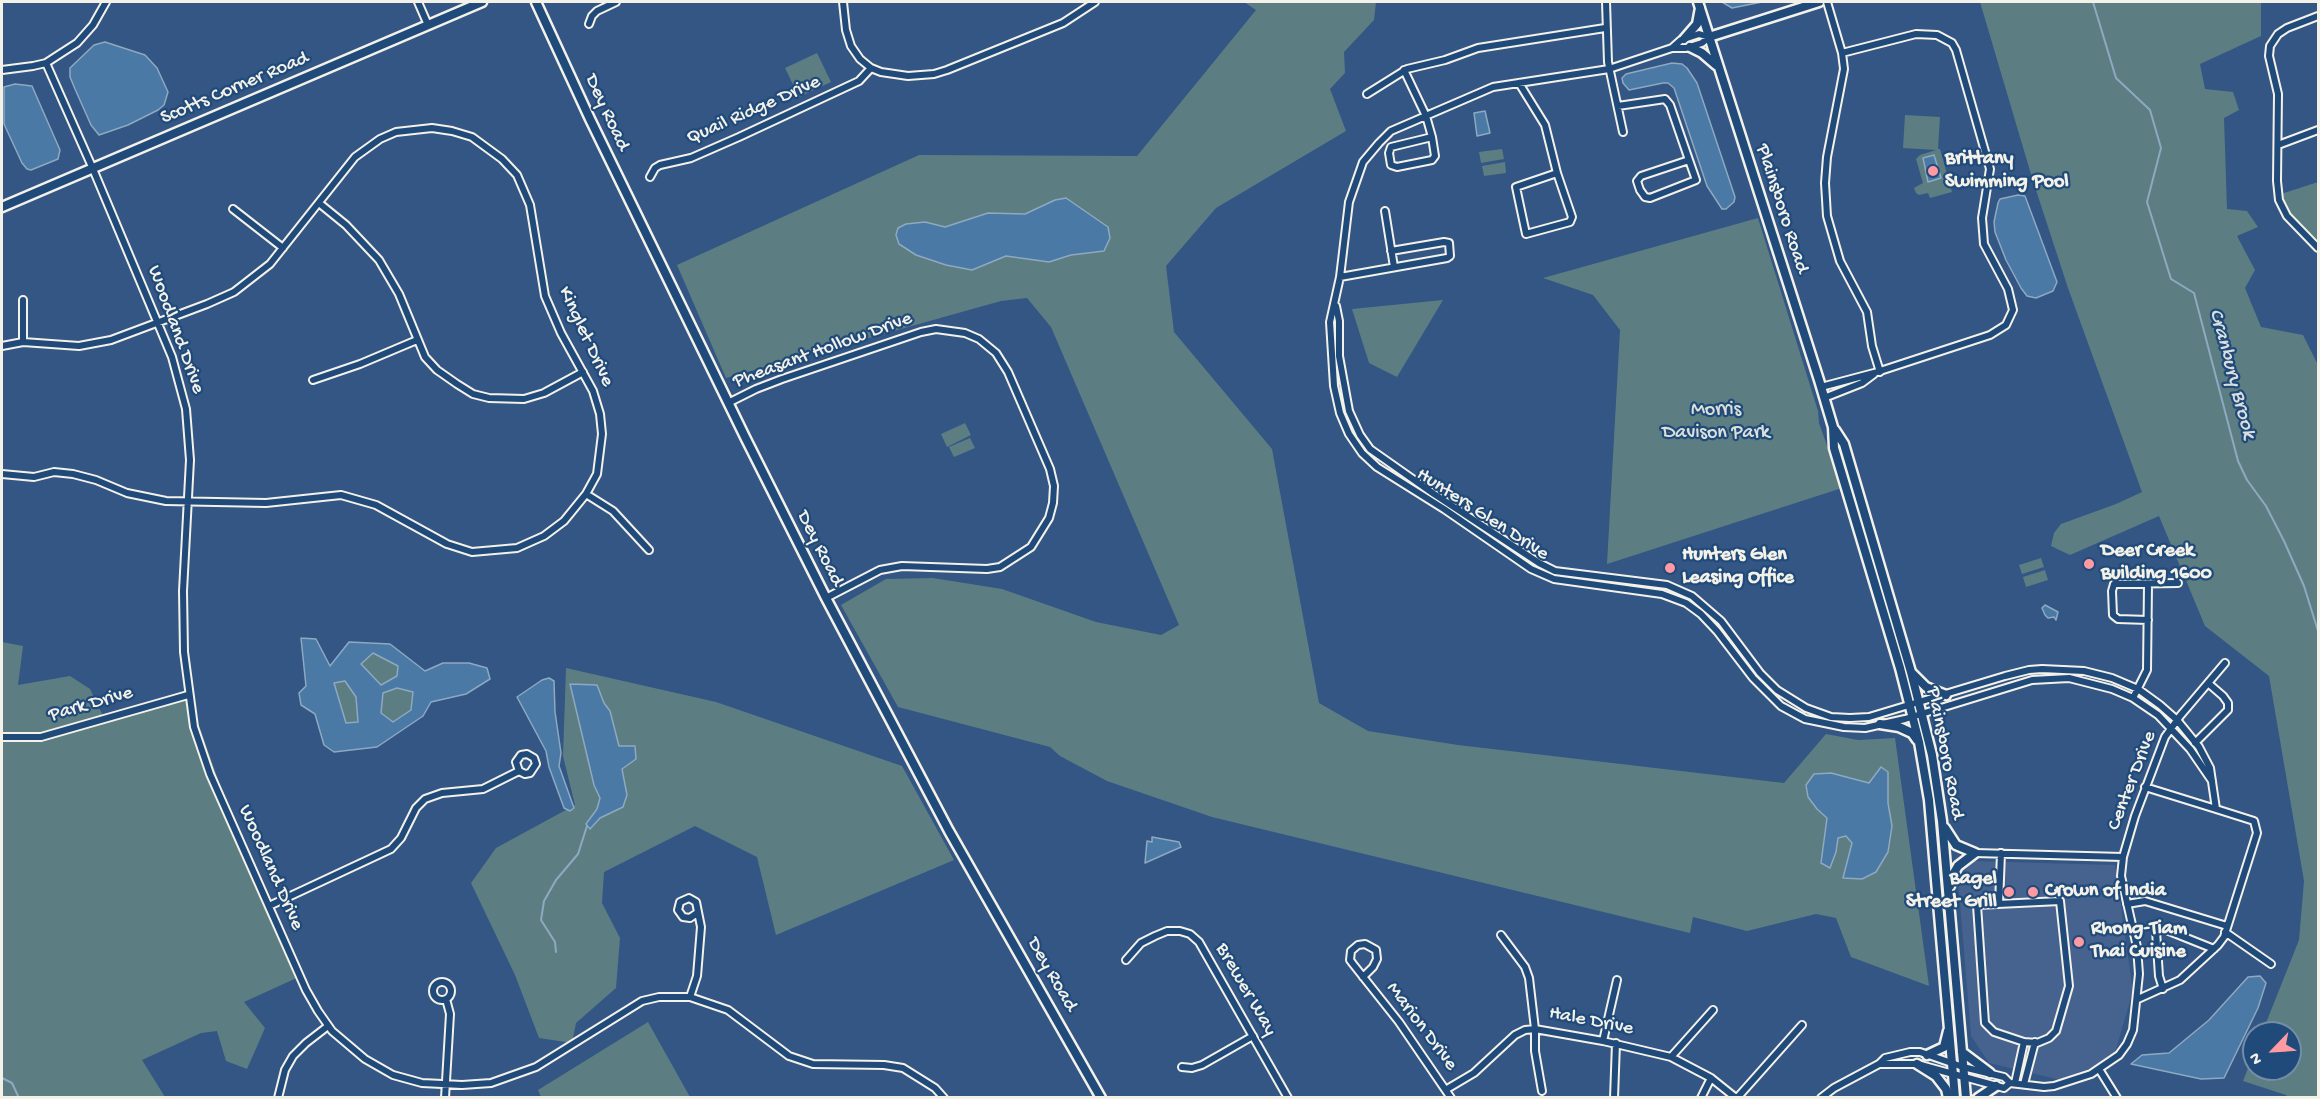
<!DOCTYPE html>
<style>
body{margin:0}
#map{position:relative;width:2320px;height:1099px;overflow:hidden;background:#335685;font-family:"Gochi Hand",sans-serif}
canvas{display:block}
.frame{position:absolute;inset:0;border:3px solid #f4f1e8;pointer-events:none}
.north{position:absolute;left:2242px;top:1021px;width:60px;height:60px;box-sizing:border-box;background:#1f4a7a;border:2px solid #748da6;border-radius:50%;rotate:245deg;font-size:16px;font-weight:700;line-height:24px;text-align:center;color:#f4f1e8}
.north::after{content:'';display:block;margin:auto;width:21px;height:27px;background:#ff9aa2;clip-path:polygon(50% 0,100% 100%,50% 72%,0 100%)}
</style>
<div id="map">
<canvas width="2320" height="1099"></canvas>
<div class="frame"></div>
<div class="north">N</div>
</div>
<script>
const g = document.querySelector('canvas').getContext('2d');
g.lineJoin = 'round';
function fill(path, color) { g.fillStyle = color; g.fill(path, 'evenodd'); }
const toPath = rows => new Path2D(rows.map(r => 'M' + r).join(''));
function stroke(path, color, width, dash) { g.strokeStyle = color; g.lineWidth = width; g.lineCap = dash ? 'butt' : 'round'; g.setLineDash(dash || []); g.stroke(path); }
function label(font, color, halo, rows, align = 'center') {
  g.font = font + ' "Gochi Hand",sans-serif'; g.lineWidth = 4.5; g.setLineDash([]); g.textBaseline = 'middle'; g.strokeStyle = halo; g.fillStyle = color; for (const [text, x, y, turn = 0] of rows) {
    g.save(); g.translate(x, y); g.rotate((+turn || 0) * Math.PI / 180); g.textAlign = isNaN(turn) ? turn : align; if (halo) g.strokeText(text, 0, 0); g.fillText(text, 0, 0); g.restore();
  }
}
fill(toPath([
 [1973,861,2115,865,2133,991,2115,1053,2096,1066,2060,1080,1989,1063,1971,1036,1958,879]
]), '#46628f');
fill(toPath([
 [1244,2,1376,2,1374,20,1344,52,1345,73,1330,89,1346,131,1216,208,1166,266,1174,332,1272,449,1319,703,1368,731,1458,745,1784,783,1826,734,1858,740,1895,738,1929,986,1851,957,1836,918,1816,914,1747,931,1693,917,1690,933,1212,817,1107,781,1060,756,1050,747,898,707,841,605,886,579,933,578,1002,589,1096,622,1161,635,1179,625,1051,327,1027,298,1001,301,726,378,677,265,919,155,1137,156,1256,10],
 [1980,2,2261,2,2261,36,2200,64,2205,89,2233,92,2239,110,2224,118,2227,209,2247,211,2258,227,2237,236,2255,270,2245,288,2261,327,2303,335,2318,365,2318,1097,2287,1097,2286,1095,2243,1081,2254,1053,2254,1069,2290,1069,2290,1033,2262,1033,2299,940,2304,881,2269,676,2205,626,2159,516,2070,555,2051,546,2054,533,2061,524,2116,504,2142,492,2068,288,2033,181],
 [817,53,831,82,799,97,785,68],
 [1905,115,1940,117,1938,149,1940,149,1952,192,1930,198,1928,193,1919,195,1916,193,1914,188,1923,183,1916,159,1920,155,1936,150,1903,148],
 [1502,149,1504,159,1481,163,1479,152],
 [1505,162,1506,173,1484,176,1482,166],
 [2318,182,2318,245,2293,224,2278,195],
 [1758,218,1818,411,1819,423,1842,488,1607,564,1620,330,1593,295,1543,278],
 [1443,300,1397,377,1369,363,1352,309],
 [965,423,971,435,947,447,941,434],
 [970,438,975,448,954,457,949,447],
 [2041,558,2044,567,2022,574,2019,565],
 [2045,570,2048,580,2026,587,2023,577],
 [2,642,23,646,18,685,70,676,90,689,104,718,188,694,239,839,301,976,244,1002,265,1028,247,1069,226,1061,217,1031,201,1033,142,1060,165,1097,2,1097],
 [373,653,398,666,397,676,381,685,360,664],
 [566,668,716,702,902,766,954,860,776,935,757,857,695,826,604,872,602,903,620,938,616,988,576,1023,572,1043,539,1038,515,975,471,883,496,848,575,805,563,756],
 [345,680,356,697,358,722,346,723,334,682],
 [397,688,413,692,411,710,393,722,381,713,383,692],
 [648,1022,690,1097,541,1097,538,1090]
]), '#5c7e82');
const water = toPath([
 [1722,2,1762,2,1732,8,1722,2],
 [105,42,145,55,157,68,168,92,164,105,158,110,128,125,99,135,91,125,75,89,70,77,70,68,94,45,105,42],
 [1672,63,1682,64,1687,68,1697,83,1735,197,1734,202,1726,209,1722,209,1707,186,1674,88,1668,83,1663,83,1629,90,1623,83,1622,78,1626,74,1672,63],
 [15,84,32,86,60,150,58,159,31,170,27,169,22,163,4,124,4,87,15,84],
 [1485,111,1490,133,1477,136,1474,113,1485,111],
 [1934,155,1941,178,1928,182,1923,158,1934,155],
 [2018,195,2025,196,2057,282,2053,291,2036,298,2027,296,2021,288,2006,260,1995,232,1994,222,1998,203,2000,199,2018,195],
 [1066,198,1108,227,1110,238,1104,251,1071,255,1049,262,1006,256,972,270,946,265,916,255,899,244,896,235,898,228,906,224,925,222,945,227,988,213,1025,214,1055,200,1066,198],
 [2045,605,2058,612,2056,620,2054,617,2048,618,2045,615,2042,608,2045,605],
 [301,638,316,639,330,666,349,642,390,644,425,671,443,663,469,663,487,668,490,679,466,694,431,702,423,716,377,747,334,752,324,745,315,714,301,705,299,693,306,686,301,638],
 [373,653,398,666,397,676,381,685,361,664,373,653],
 [345,681,356,697,358,722,346,723,334,683,345,681],
 [397,688,413,692,411,710,393,722,381,713,383,693,397,688],
 [549,678,554,681,555,712,561,753,559,766,574,808,570,811,564,808,549,767,546,751,517,697,542,680,549,678],
 [570,684,597,685,604,703,610,711,619,746,635,746,636,759,622,769,627,795,623,807,600,818,590,829,586,824,597,809,600,798,594,785,570,684],
 [1881,767,1888,772,1888,803,1892,826,1888,852,1876,872,1862,879,1843,878,1852,843,1846,836,1838,838,1836,852,1830,868,1821,863,1827,818,1817,809,1808,797,1806,785,1814,774,1831,773,1869,783,1881,767],
 [1152,837,1179,842,1181,847,1145,863,1147,841,1152,842,1152,837],
 [2260,976,2266,983,2258,1008,2224,1078,2201,1079,2131,1064,2142,1055,2169,1053,2209,1020,2248,977,2260,976]
]);
fill(water, '#4a79a6');
stroke(water, '#8ea9c0', 1.5);
stroke(toPath([
 [2093,2,2116,78,2150,110,2161,148,2147,202,2171,279,2194,293,2238,461,2247,480,2266,506,2284,541,2304,586,2318,631],
 [556,952,555,942,541,920,544,901,556,880,578,854,587,826],
 [2,1078,12,1083,19,1098]
]), '#8ea9c0', 2);
const street = toPath([
 [418,2,428,25],
 [843,2,846,30,851,46,860,59,871,68,881,72,908,76,934,74,947,70,1063,23,1095,2],
 [1606,2,1608,62,1623,132],
 [1827,2,1842,53,1844,69,1827,157,1825,183,1827,216,1840,261,1867,312,1872,346,1880,372],
 [2318,16,2287,28,2278,34,2270,46,2269,56,2278,94,2277,181,2279,200,2287,216,2318,248],
 [589,24,592,16,597,11,616,2],
 [1709,37,1699,34,1681,40,1672,48,1609,69,1493,87,1391,131,1379,143,1363,162,1349,202,1340,277,1330,322,1334,386,1340,413,1349,434,1362,453,1377,467,1444,509,1531,569,1554,579,1662,594,1686,603,1701,614,1717,631,1753,678,1781,706,1805,719,1844,727,1865,728,1905,719,2032,680,2069,678,2112,689,2133,698,2158,715,2190,749,2212,781],
 [1673,48,1686,48,1702,43,1709,37],
 [46,63,93,169,172,357,186,409,190,460,183,591,184,652,194,727,210,774,306,990,318,1011,332,1031,365,1059,393,1075,422,1083,462,1085,491,1083,536,1067,642,1001,659,997,690,997,728,1010,789,1056,813,1064,884,1065,903,1068,935,1088,944,1098],
 [2,70,33,66,46,63,63,52,77,43,93,25,106,2],
 [1404,70,1426,116,1432,137,1435,156,1432,160,1397,167,1391,165,1389,153,1391,147,1432,137],
 [1519,83,1545,125,1557,173],
 [1367,94,1407,69,1445,60,1478,48,1605,28],
 [1618,106,1665,99,1670,105,1689,160],
 [2278,145,2318,130],
 [1689,160,1696,180,1650,198,1645,197,1640,190,1637,181,1641,176,1689,160],
 [1557,173,1572,217,1570,222,1526,234,1516,187,1557,173],
 [650,177,655,168,660,165,691,158,739,137,859,81,871,68],
 [319,203,346,225,379,260,399,294,425,357,437,370,457,384,473,394,489,398,524,399,544,393,583,372],
 [233,209,283,248],
 [1385,211,1394,267],
 [1340,277,1447,258,1450,256,1449,243,1444,242,1391,251],
 [23,300,23,342],
 [1336,306,1339,321,1339,356,1349,411,1360,435,1370,449,1434,494,1539,563,1555,571,1667,585,1692,596,1721,621,1760,673,1777,690,1806,708,1831,717,1850,718,1869,717,2005,676,2029,670,2042,669,2084,671,2112,678,2138,689,2160,705,2177,720,2199,747,2210,768,2216,809,2254,821,2257,833,2224,937,2218,945,2180,980,2138,999],
 [2,346,23,342,79,346,111,340,207,304,234,292,270,264,355,157,380,139,396,132,432,128,452,131,472,137,502,159,517,175,530,205,545,296,561,333,593,391,600,414,602,434,597,474,586,494,564,521,544,536,517,548,472,552,447,544,376,505,341,495,266,503,166,501,127,493,96,480,73,474,54,472,34,477,2,474],
 [313,380,360,364,417,340],
 [1821,387,1874,373,1990,335,2006,325,2013,310,2008,289,1984,244,1982,218,1990,169,1956,50,1952,43,1937,35,1916,34,1842,53],
 [1824,398,1862,383,1874,374],
 [728,403,756,389,782,379,921,332,936,329,965,333,979,339,996,353,1008,372,1050,469,1054,486,1053,503,1049,518,1031,547,1000,567,987,569,902,566,880,570,826,598],
 [586,494,613,511,649,550],
 [2148,620,2118,619,2113,615,2112,591,2114,584,2178,583],
 [2133,698,2147,670,2148,585],
 [2,737,41,737,188,695],
 [2195,743,2228,710,2228,703,2223,696,2208,683],
 [2145,787,2216,809],
 [1975,853,2123,857],
 [2060,901,2069,986,2056,1031,2049,1038,2037,1043,2024,1042,1994,1032,1985,1023,1977,905,2060,901],
 [1999,904,2001,853],
 [2127,904,2145,901,2227,926],
 [269,906,391,849,401,838,416,808,425,799,442,793,483,789,519,771,525,774,530,773,536,764,534,758,527,754,521,755,516,762,519,771],
 [2225,932,2271,964],
 [1501,935,1525,967,1529,978,1535,1029,1535,1051,1542,1091],
 [1126,960,1141,943,1155,936,1167,931,1180,931,1190,934,1199,942,1288,1098],
 [1363,977,1373,967,1377,959,1376,950,1365,944,1358,945,1351,951,1350,960,1353,964,1399,1022,1451,1098],
 '433 991a9 9 0 1 1 18 0a9 9 0 1 1-18 0Z',
 [2163,989,2159,976,2156,931,2164,929,2214,949],
 [690,997,697,976,701,927,696,902,689,898,680,902,678,910,683,917,690,918,697,913],
 [1603,1041,1617,980],
 [1671,1057,1713,1010],
 [1879,1064,1917,1064,2004,1088,2010,1083,2044,1087,2054,1086,2091,1074,2119,1055,2127,1044,2133,1030,2139,974,2137,947,2121,876,2123,857,2135,816,2165,737,2180,716,2225,663],
 [1182,1067,1192,1068,1202,1065,1253,1036],
 [2099,1069,2117,1098],
 [2015,1083,2024,1042],
 [2024,1084,2035,1042],
 [1447,1089,1474,1073,1515,1035,1525,1030,1535,1029,1603,1041,1671,1057,1711,1078,1736,1098],
 [278,1098,285,1070,293,1056,306,1043,328,1026],
 [445,1098,450,1014,446,999],
 [1614,1098,1616,1043],
 [1701,1098,1711,1078],
 [1737,1098,1802,1025],
 [1821,1098,1834,1088,1879,1064,1885,1058,1910,1052,1920,1052,1963,1067,2004,1077,2010,1083]
]);
const secondary = toPath([
 [536,2,590,119,745,437,826,598,949,831,1101,1098],
 [1698,2,1819,380,1833,427,1834,448,1900,668,1919,742,1929,800,1955,1098],
 [1709,37,1819,2],
 [1684,39,1697,24,1700,8],
 [1690,47,1702,53,1716,65],
 [2,207,482,2],
 [1835,430,1844,444,1911,672,1932,755,1942,821,1966,1098],
 [1912,673,1926,687,1946,695],
 [1880,724,1899,727,1912,733,1917,740],
 [1945,828,1956,845,1975,853],
 [1950,886,1950,880,1958,866,1975,853],
 [1962,1052,1990,1073],
 [1927,1055,1944,1047,1948,1031],
 [1917,1064,1936,1076,1946,1089,1948,1098],
 [1978,1098,1996,1086]
]);
stroke(street, '#f4f1e8', 10);
stroke(secondary, '#f4f1e8', 13);
stroke(street, '#1f4a7a', 6);
stroke(secondary, '#1f4a7a', 8);
for (const [x, y, r, color] of [
 [1933,171,6,"#ff9aa2"],
 [2089,564,6,"#ff9aa2"],
 [1670,568,6,"#ff9aa2"],
 [2009,892,6,"#ff9aa2"],
 [2033,892,6,"#ff9aa2"],
 [2079,942,6,"#ff9aa2"]
]) { const dot = new Path2D(); dot.arc(x, y, r, 0, 2 * Math.PI); g.fillStyle = color; g.fill(dot); stroke(dot, '#1f4a7a', 2); }
label('20px', '#f4f1e8', '#1f4a7a', [
 ["Scotts Corner Road",235,89,-23],
 ["Quail Ridge Drive",754,111,-24],
 ["Dey Road",606,113,65],
 ["Plainsboro Road",1781,209,72],
 ["Woodland Drive",175,330,70],
 ["Kinglet Drive",585,337,65],
 ["Pheasant Hollow Drive",823,351,-20],
 ["Hunters Glen Drive",1482,515,33],
 ["Dey Road",819,549,63],
 ["Park Drive",91,705,-16],
 ["Plainsboro Road",1944,753,79],
 ["Center Drive",2133,781,-69],
 ["Woodland Drive",270,868,66],
 ["Dey Road",1051,975,60],
 ["Brewer Way",1245,990,60],
 ["Hale Drive",1591,1022,11],
 ["Marion Drive",1421,1027,53]
]);
label('bold 20px', '#f4f1e8', '#1f4a7a', [
 ["Brittany",1945,160],
 ["Swimming Pool",1945,183],
 ["Deer Creek",2101,552],
 ["Building 1600",2101,575],
 ["Hunters Glen",1682,556],
 ["Leasing Office",1682,579],
 ["Bagel",1997,880,"right"],
 ["Street Grill",1997,903,"right"],
 ["Crown of India",2045,892],
 ["Rhong-Tiam",2091,930],
 ["Thai Cuisine",2091,953]
], 'left');
label('20px', '#dde0d9', '#1f4a7a', [
 ["Morris",1716,411],
 ["Davison Park",1716,434]
]);
label('italic 21px', '#dadfde', '#1f4a7a', [
 ["Cranbury Brook",2231,374,75]
]);
</script>
